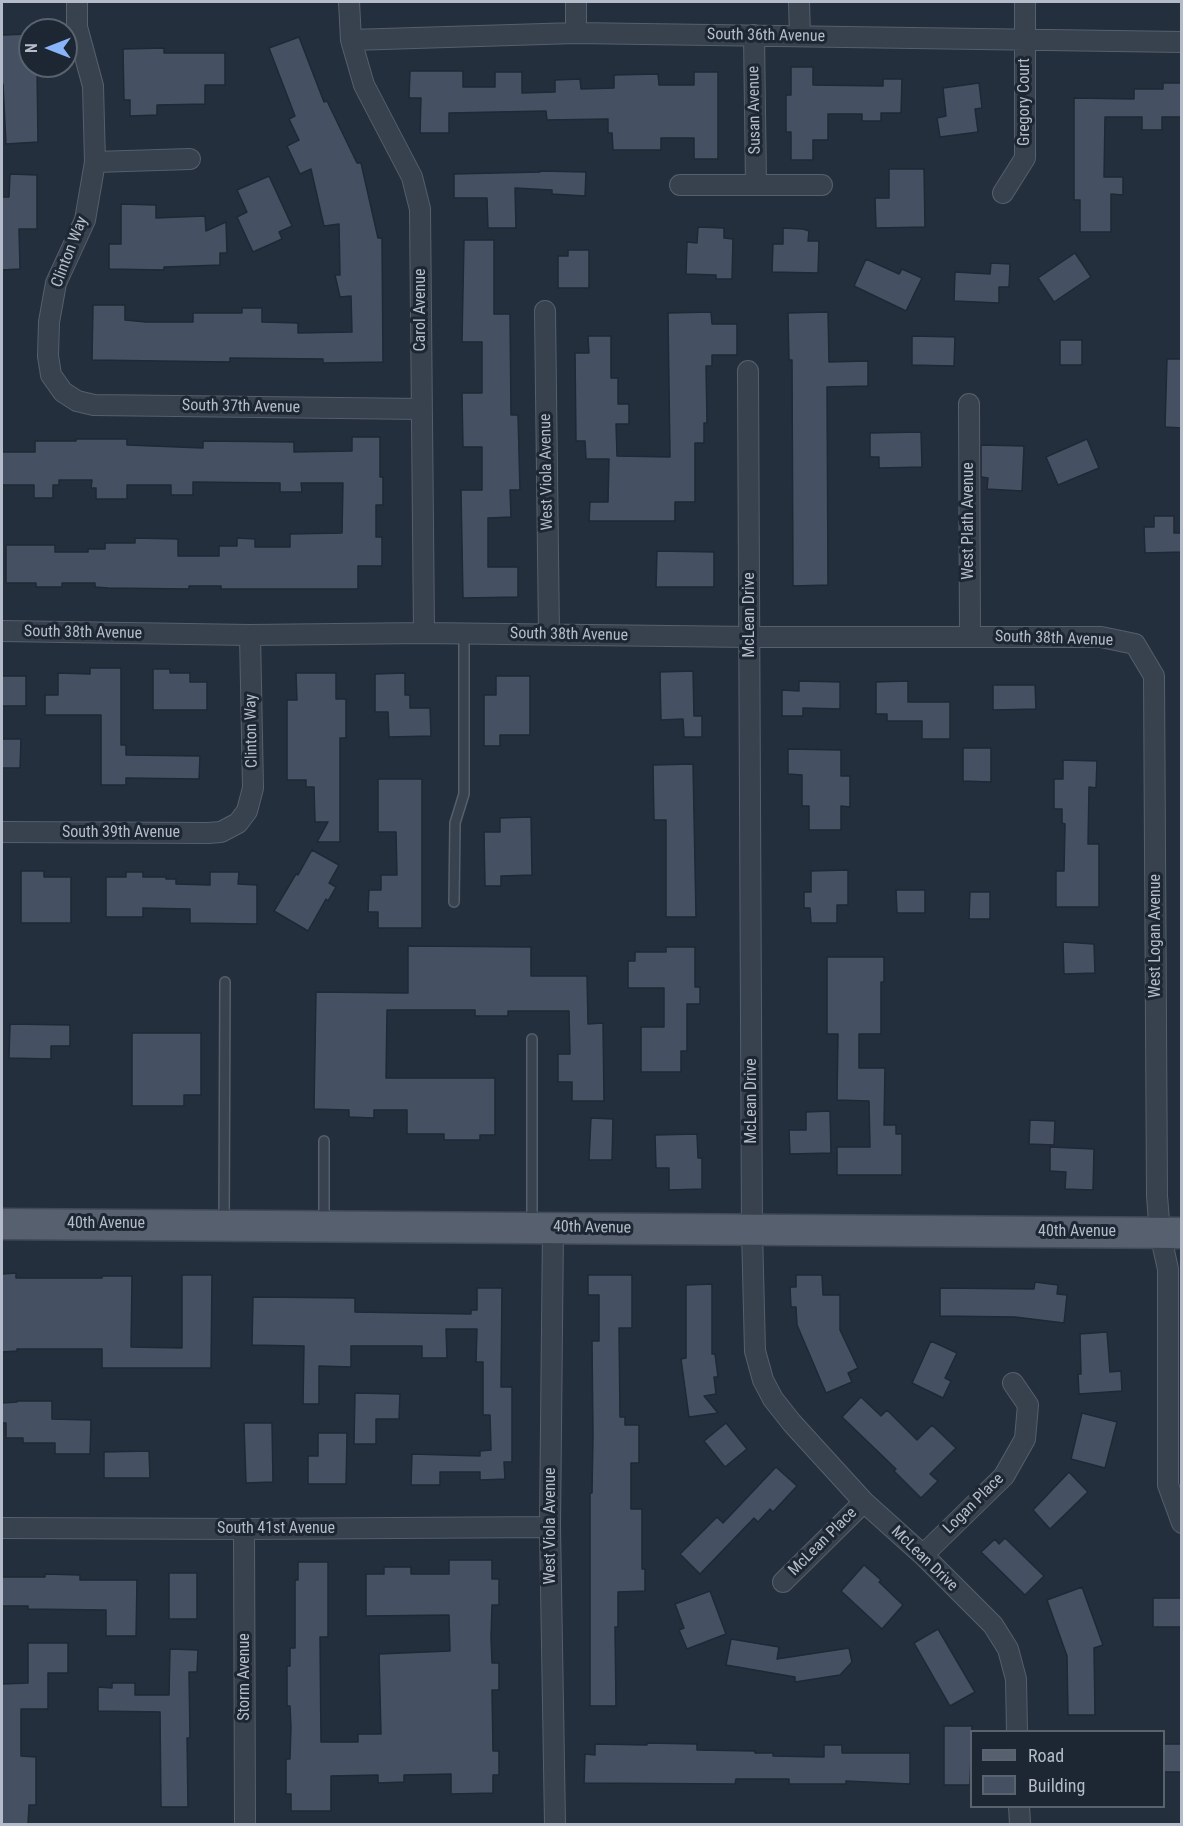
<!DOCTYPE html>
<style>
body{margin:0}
#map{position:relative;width:1183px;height:1826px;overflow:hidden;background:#242f3e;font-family:"Roboto Condensed",sans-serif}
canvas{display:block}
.frame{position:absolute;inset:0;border:3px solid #b4bcc9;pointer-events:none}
.legend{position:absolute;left:970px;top:1730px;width:195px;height:78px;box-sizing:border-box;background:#1d2633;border:2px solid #59626f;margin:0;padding:8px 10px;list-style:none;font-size:18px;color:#b4bcc9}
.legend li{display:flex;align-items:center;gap:12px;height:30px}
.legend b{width:30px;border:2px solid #59626f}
.north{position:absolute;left:18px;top:18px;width:60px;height:60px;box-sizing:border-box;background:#1d2633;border:2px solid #59626f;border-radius:50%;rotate:270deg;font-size:16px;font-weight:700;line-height:24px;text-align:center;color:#b4bcc9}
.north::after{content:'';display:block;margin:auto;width:21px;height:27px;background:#8ab4f8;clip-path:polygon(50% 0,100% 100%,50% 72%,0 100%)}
</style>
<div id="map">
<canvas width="1183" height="1826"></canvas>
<div class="frame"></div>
<ul class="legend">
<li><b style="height:8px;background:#56606e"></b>Road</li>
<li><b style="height:16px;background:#455162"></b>Building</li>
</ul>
<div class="north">N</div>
</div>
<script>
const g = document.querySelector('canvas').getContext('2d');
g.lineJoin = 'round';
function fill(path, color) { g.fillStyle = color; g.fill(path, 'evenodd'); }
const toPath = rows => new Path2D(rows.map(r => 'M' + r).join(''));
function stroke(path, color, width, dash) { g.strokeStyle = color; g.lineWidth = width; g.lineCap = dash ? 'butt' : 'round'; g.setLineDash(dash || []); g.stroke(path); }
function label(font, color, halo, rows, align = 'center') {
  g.font = font + ' "Roboto Condensed",sans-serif'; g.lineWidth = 6; g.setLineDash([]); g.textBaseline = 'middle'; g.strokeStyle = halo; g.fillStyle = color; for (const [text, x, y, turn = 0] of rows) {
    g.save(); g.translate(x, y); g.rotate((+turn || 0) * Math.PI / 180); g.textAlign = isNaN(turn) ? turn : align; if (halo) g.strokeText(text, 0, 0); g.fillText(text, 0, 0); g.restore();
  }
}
const building = toPath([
 [30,34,30,66,37,66,38,142,6,144,3,84,2,84,2,35,30,34],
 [299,37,324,102,327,101,357,163,361,163,378,238,382,238,383,362,323,363,323,359,230,358,230,362,92,360,93,305,125,305,125,320,146,322,193,322,193,313,242,313,242,308,262,308,262,322,298,323,298,333,352,332,351,296,340,297,335,275,340,275,339,224,324,226,311,169,300,174,287,146,299,140,289,119,295,116,269,48,299,37],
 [164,48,164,53,225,53,225,85,205,85,205,104,157,105,157,115,130,116,130,100,124,100,123,49,164,48],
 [791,67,813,67,813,85,883,86,883,79,902,79,901,113,881,113,881,121,862,121,862,114,828,114,828,140,813,140,813,160,791,160,791,132,786,132,786,95,791,95,791,67],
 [410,71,463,71,463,87,495,87,495,72,522,72,522,93,555,92,555,80,580,79,581,89,614,88,614,75,658,74,659,85,694,85,694,72,718,72,718,159,694,159,694,138,661,138,661,150,613,150,612,133,608,133,608,119,547,120,546,111,449,113,449,133,420,133,421,98,409,98,410,71],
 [979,83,982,108,975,109,978,132,940,137,937,118,946,116,943,88,979,83],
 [1163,83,1182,83,1182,117,1162,117,1162,130,1142,130,1142,117,1105,117,1104,177,1123,177,1123,195,1111,194,1111,232,1080,232,1080,200,1074,200,1074,98,1134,99,1134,89,1163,89,1163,83],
 [889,169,924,169,925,227,876,228,875,198,889,198,889,169],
 [540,171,586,172,585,196,552,194,552,190,515,188,516,228,488,228,487,198,454,198,454,174,540,172,540,171],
 [10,174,37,175,37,229,19,229,20,269,2,270,2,197,9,197,10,174],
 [269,176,292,226,279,232,282,239,253,252,237,217,247,212,237,190,269,176],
 [121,204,156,205,156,218,205,216,206,231,226,222,227,253,220,253,220,265,164,267,164,270,109,269,109,244,121,244,121,204],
 [698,227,724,228,724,238,733,239,732,279,716,279,716,275,686,274,687,242,697,243,698,227],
 [783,228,803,229,809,231,808,241,819,241,818,273,772,272,773,244,783,244,783,228],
 [464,240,494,240,494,314,510,314,511,415,518,415,520,490,510,490,511,517,488,518,488,567,518,567,518,597,463,598,461,490,482,490,482,447,463,447,462,393,482,393,482,342,462,342,464,240],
 [568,250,589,250,589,288,558,288,558,256,568,256,568,250],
 [1075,253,1091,277,1054,302,1038,278,1075,253],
 [866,259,899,274,902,269,922,278,906,311,854,286,866,259],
 [991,263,1010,264,1009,287,999,287,999,303,954,301,955,272,990,274,991,263],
 [711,312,712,324,737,324,737,355,712,355,712,366,706,366,707,423,704,423,704,443,695,443,695,502,675,502,675,521,589,521,590,502,608,502,609,459,586,459,585,441,576,441,575,353,589,353,588,336,611,336,611,378,618,378,618,404,629,404,629,424,616,424,617,456,670,457,668,313,711,312],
 [828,312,829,362,868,361,868,386,827,387,828,585,793,586,792,360,789,360,788,313,828,312],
 [912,336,955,337,954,366,912,365,912,336],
 [1060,340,1082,340,1082,365,1060,365,1060,340],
 [1167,359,1182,359,1182,428,1165,427,1167,359],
 [921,432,922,467,879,468,879,457,870,457,870,433,921,432],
 [352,437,380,437,380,477,383,477,383,505,376,505,376,537,382,537,382,566,358,566,358,589,221,589,221,586,189,586,189,589,108,588,95,587,95,583,62,583,62,587,36,587,36,583,6,583,6,545,55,545,55,552,88,552,88,549,105,549,105,543,135,543,135,538,178,539,178,556,219,556,219,546,237,546,237,538,255,539,255,547,290,547,290,534,342,533,343,483,301,483,302,492,280,492,280,483,193,482,193,495,171,495,171,485,127,485,127,499,96,499,96,488,91,488,92,480,59,480,59,485,53,485,53,498,34,498,34,485,2,485,2,452,35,452,35,441,76,441,76,439,127,439,127,445,203,448,203,441,294,442,294,452,352,451,352,437],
 [1087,439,1099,468,1058,485,1046,457,1087,439],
 [981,445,1024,446,1022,491,987,489,988,478,981,477,981,445],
 [1154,516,1174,516,1174,533,1182,533,1182,552,1145,553,1144,527,1154,527,1154,516],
 [657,551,714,552,714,587,656,587,657,551],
 [90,668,121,668,121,745,126,745,126,755,200,756,199,779,126,778,126,785,101,785,101,715,45,715,45,695,58,695,58,673,90,674,90,668],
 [153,669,170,669,170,673,190,673,190,682,207,682,207,710,153,710,153,669],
 [693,671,694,716,702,716,702,737,684,737,683,719,661,720,660,672,693,671],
 [296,673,336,673,336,699,346,699,346,738,340,738,340,842,317,842,328,822,315,822,314,787,306,787,306,780,287,780,287,700,297,700,296,673],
 [405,673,405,695,410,695,410,708,430,708,431,736,389,737,388,712,375,712,375,674,405,673],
 [2,676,26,676,26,706,2,706,2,676],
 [496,676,530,676,530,735,500,735,500,746,484,746,484,695,496,695,496,676],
 [799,681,840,682,840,709,803,708,803,716,782,716,782,690,799,691,799,681],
 [908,681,908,702,950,702,950,739,922,739,922,721,887,721,887,714,876,714,876,682,908,681],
 [993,685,1035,685,1036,709,993,710,993,685],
 [2,739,21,739,20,768,2,768,2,739],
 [963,748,991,748,991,782,963,781,963,748],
 [788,749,841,750,841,776,850,776,850,807,841,806,841,830,809,830,809,806,802,806,802,775,788,774,788,749],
 [1063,760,1097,761,1096,788,1089,787,1088,844,1099,844,1099,907,1056,907,1056,871,1064,871,1065,824,1062,823,1062,809,1054,809,1054,779,1063,779,1063,760],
 [693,764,696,917,666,917,666,820,654,820,653,765,693,764],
 [378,779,422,779,422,928,378,928,378,912,368,912,369,890,381,890,381,875,397,875,396,832,378,832,378,779],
 [531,817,532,875,501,876,501,886,485,886,484,832,500,832,500,818,531,817],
 [312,850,339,865,329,883,336,887,328,901,326,899,308,931,274,911,296,874,298,875,312,850],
 [848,870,848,905,837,905,837,923,811,923,810,908,804,908,804,892,811,892,811,871,848,870],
 [21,871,44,871,44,877,71,877,71,923,21,923,21,871],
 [126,872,143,872,143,877,166,877,166,879,176,879,176,884,210,885,210,872,239,872,238,884,257,885,257,924,190,923,190,909,143,908,143,917,106,917,106,877,126,877,126,872],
 [896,890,925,890,925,913,897,913,896,890],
 [970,892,990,892,990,919,969,919,970,892],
 [1063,942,1094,944,1095,973,1064,974,1063,942],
 [408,946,531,947,531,976,587,976,588,1024,603,1023,604,1101,572,1101,572,1082,558,1082,558,1054,570,1054,569,1011,508,1011,508,1016,475,1016,475,1010,387,1010,386,1078,495,1078,495,1135,480,1135,480,1140,444,1140,444,1134,407,1134,407,1110,374,1110,374,1118,349,1117,349,1110,314,1109,316,992,408,993,408,946],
 [666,947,695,947,695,987,700,987,700,1004,687,1004,687,1051,681,1051,681,1072,641,1072,641,1027,664,1027,664,988,628,988,628,961,635,961,635,952,666,952,666,947],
 [827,957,884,957,884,982,881,982,881,1034,859,1034,859,1068,885,1068,884,1125,896,1125,896,1134,902,1134,902,1175,837,1175,837,1147,870,1147,869,1101,837,1100,838,1034,827,1034,827,957],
 [10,1024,70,1025,70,1046,51,1046,51,1059,9,1058,10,1024],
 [132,1033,201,1033,201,1095,184,1095,184,1106,132,1106,132,1033],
 [830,1111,831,1153,790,1154,789,1130,806,1130,806,1112,830,1111],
 [591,1118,613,1119,612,1160,589,1160,591,1118],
 [1030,1120,1055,1121,1054,1145,1029,1144,1030,1120],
 [697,1134,698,1158,702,1158,702,1189,669,1190,669,1168,656,1168,655,1135,697,1134],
 [1050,1147,1094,1149,1093,1190,1065,1189,1066,1172,1050,1171,1050,1147],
 [16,1273,16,1278,102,1278,102,1276,132,1276,131,1347,182,1348,182,1275,212,1275,211,1368,102,1368,102,1349,17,1349,17,1351,2,1352,2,1274,16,1273],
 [588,1275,632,1275,632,1328,619,1328,620,1417,625,1417,625,1425,639,1425,639,1463,631,1463,631,1509,642,1509,642,1569,645,1569,645,1591,618,1592,618,1627,615,1627,616,1706,590,1706,590,1493,592,1493,593,1436,592,1341,599,1341,599,1295,588,1295,588,1275],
 [796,1275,822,1275,823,1295,840,1295,840,1330,858,1368,848,1373,852,1382,826,1393,797,1325,796,1307,791,1307,790,1287,796,1287,796,1275],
 [1035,1282,1058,1285,1057,1294,1067,1295,1064,1323,1015,1317,940,1316,940,1288,1034,1289,1035,1282],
 [712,1284,712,1354,715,1354,718,1377,714,1377,716,1394,704,1396,718,1413,689,1417,681,1359,686,1358,686,1285,712,1284],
 [477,1288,502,1288,501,1387,512,1387,512,1462,504,1462,505,1479,480,1480,480,1472,440,1472,440,1485,411,1485,412,1454,480,1456,480,1451,491,1450,490,1415,483,1415,483,1362,476,1362,477,1329,446,1329,447,1358,422,1358,422,1346,351,1346,351,1367,319,1366,319,1404,303,1404,304,1346,252,1345,253,1297,355,1298,355,1312,471,1314,471,1310,477,1310,477,1288],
 [1107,1332,1110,1372,1121,1371,1122,1391,1079,1394,1078,1374,1081,1374,1080,1334,1107,1332],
 [931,1341,957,1353,945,1378,951,1381,943,1398,912,1383,931,1341],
 [355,1393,400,1394,399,1419,376,1419,376,1444,354,1444,355,1393],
 [861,1397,881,1416,887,1410,917,1440,932,1425,956,1448,930,1474,938,1481,921,1498,894,1471,896,1469,842,1417,861,1397],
 [17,1401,52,1401,52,1419,91,1420,90,1454,55,1454,55,1443,23,1443,23,1438,6,1438,6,1423,2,1423,2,1403,17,1402,17,1401],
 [1082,1413,1117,1422,1105,1468,1071,1459,1082,1413],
 [244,1423,272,1423,273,1482,246,1483,244,1423],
 [726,1423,747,1449,725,1467,704,1441,726,1423],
 [318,1433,347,1433,346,1484,308,1484,308,1456,318,1456,318,1433],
 [149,1451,150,1478,104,1478,104,1452,149,1451],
 [776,1467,797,1486,773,1512,770,1509,758,1522,754,1518,700,1574,680,1554,717,1517,723,1523,776,1467],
 [1069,1472,1088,1492,1050,1529,1033,1510,1069,1472],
 [1005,1538,1044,1576,1025,1595,981,1552,995,1539,999,1544,1005,1538],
 [449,1560,492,1560,492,1579,499,1579,499,1605,492,1605,491,1638,492,1663,499,1663,499,1690,492,1690,493,1751,499,1751,499,1775,493,1775,493,1793,451,1794,451,1774,404,1775,404,1782,378,1783,378,1775,331,1776,331,1811,291,1811,291,1794,286,1794,286,1759,290,1759,291,1727,290,1706,287,1706,287,1666,290,1666,290,1648,295,1648,295,1580,298,1580,298,1562,328,1562,328,1637,320,1637,321,1742,358,1742,358,1734,381,1734,379,1654,450,1651,449,1615,366,1616,366,1574,384,1574,384,1567,411,1567,411,1574,449,1574,449,1560],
 [864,1565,881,1580,879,1582,903,1605,882,1629,841,1591,864,1565],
 [169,1573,197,1573,197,1619,169,1619,169,1573],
 [45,1574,80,1575,80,1580,137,1580,136,1636,106,1636,106,1610,28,1609,28,1606,2,1606,2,1577,45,1577,45,1574],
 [1082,1587,1103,1645,1094,1648,1095,1715,1068,1715,1067,1656,1047,1600,1082,1587],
 [710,1591,726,1634,687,1649,679,1630,684,1628,675,1604,710,1591],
 [1153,1598,1182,1598,1182,1627,1153,1627,1153,1598],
 [938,1629,975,1692,950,1706,914,1643,938,1629],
 [731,1639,779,1647,777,1659,849,1648,852,1662,840,1675,795,1682,795,1677,726,1665,731,1639],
 [28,1643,68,1643,68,1673,48,1673,48,1709,21,1709,21,1756,36,1757,36,1805,29,1805,28,1824,2,1824,2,1684,28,1683,28,1643],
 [170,1649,198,1650,197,1672,189,1672,190,1738,187,1738,188,1807,161,1807,160,1712,98,1711,98,1687,112,1688,112,1683,135,1683,135,1695,169,1695,170,1649],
 [944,1726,972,1726,970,1785,944,1785,944,1726],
 [647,1743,697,1744,697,1750,755,1751,755,1753,773,1753,773,1756,824,1757,824,1745,842,1745,842,1753,910,1753,910,1784,846,1781,846,1784,789,1784,789,1779,736,1779,735,1784,584,1783,585,1754,595,1755,595,1744,647,1745,647,1743],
 [1164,1744,1182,1744,1182,1772,1164,1772,1164,1744]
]);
fill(building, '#455162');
stroke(building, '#1f2835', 1.5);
const service = toPath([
 [454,902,455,823,464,794,464,634],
 [532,1039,532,1225],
 [224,1223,225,982],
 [324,1224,324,1141]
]);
const minor = toPath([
 [77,2,77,27,93,86,95,162,85,220,56,283,49,322,48,356,51,375,63,392,77,401,94,405,421,409],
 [349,2,351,40,364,85,412,177,420,209,424,633],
 [799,2,800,36],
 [576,33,576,2],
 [754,35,756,185],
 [351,40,576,33,1182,42],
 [95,162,190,159],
 [680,185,822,185],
 [1003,193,1025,158,1025,2],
 [545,311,549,634],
 [748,371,752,1231,755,1351,763,1380,773,1399,792,1423,864,1502,923,1555,993,1625,1008,1649,1016,1679,1017,1732],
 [969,404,970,637],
 [2,631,250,635,424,633,750,637,1101,637,1135,644,1154,676,1157,1196,1160,1233,1168,1269,1168,1485,1182,1523],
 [2,832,208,833,221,832,238,823,247,811,253,788,250,635],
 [553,1228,550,1527,555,1824],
 [2,1528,244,1529,550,1527],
 [244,1529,245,1824],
 [923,1555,1004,1476,1025,1439,1028,1405,1013,1383],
 [783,1582,864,1502],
 [1019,1806,1020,1824]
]);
const primary = toPath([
 [2,1224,1182,1233]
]);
stroke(service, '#565f6c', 12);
stroke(minor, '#565f6c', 22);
stroke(primary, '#414a57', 33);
stroke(service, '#38414e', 9);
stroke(minor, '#38414e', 20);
stroke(primary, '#56606e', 30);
label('16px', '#b4bcc9', '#1d2633', [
 ["South 36th Avenue",766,36,1],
 ["Gregory Court",1025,102,-90],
 ["Susan Avenue",755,110,-91],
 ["Clinton Way",70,252,-69],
 ["Carol Avenue",421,310,-90],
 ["South 37th Avenue",241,407,1],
 ["West Viola Avenue",547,472,-91],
 ["West Plath Avenue",969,521,-90],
 ["McLean Drive",750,615,-90],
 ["South 38th Avenue",83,633,1],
 ["South 38th Avenue",569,635,1],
 ["South 38th Avenue",1054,639,2],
 ["Clinton Way",252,731,-91],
 ["South 39th Avenue",121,833],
 ["West Logan Avenue",1156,936,-90],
 ["McLean Drive",752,1101,-90],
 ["40th Avenue",106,1224],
 ["40th Avenue",592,1228,1],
 ["40th Avenue",1077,1232],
 ["Logan Place",974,1504,-45],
 ["West Viola Avenue",551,1526,-90],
 ["South 41st Avenue",276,1529],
 ["McLean Place",823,1542,-45],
 ["McLean Drive",924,1559,44],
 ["Storm Avenue",245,1677,-90]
]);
</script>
